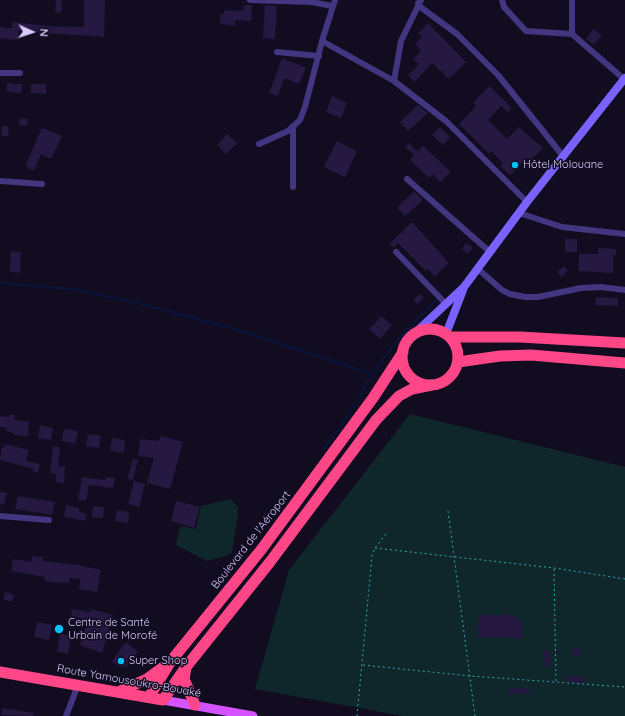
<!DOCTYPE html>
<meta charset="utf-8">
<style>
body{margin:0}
#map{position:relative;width:625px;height:716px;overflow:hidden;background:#120c20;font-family:Quicksand,sans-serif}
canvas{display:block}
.north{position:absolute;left:12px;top:12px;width:40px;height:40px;-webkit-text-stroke:3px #120c20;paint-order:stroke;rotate:93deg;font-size:11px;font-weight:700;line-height:16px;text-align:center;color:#d7cbff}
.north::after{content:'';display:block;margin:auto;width:14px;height:18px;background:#d7cbff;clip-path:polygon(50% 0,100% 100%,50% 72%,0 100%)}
</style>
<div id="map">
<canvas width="625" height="716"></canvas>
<div class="north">N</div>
</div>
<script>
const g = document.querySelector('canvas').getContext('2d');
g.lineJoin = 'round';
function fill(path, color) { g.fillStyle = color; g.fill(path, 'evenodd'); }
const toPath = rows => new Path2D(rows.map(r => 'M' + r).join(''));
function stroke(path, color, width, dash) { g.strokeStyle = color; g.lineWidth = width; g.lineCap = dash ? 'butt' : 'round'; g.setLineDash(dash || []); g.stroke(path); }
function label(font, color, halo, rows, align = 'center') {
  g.font = font + ' Quicksand,sans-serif'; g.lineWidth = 3; g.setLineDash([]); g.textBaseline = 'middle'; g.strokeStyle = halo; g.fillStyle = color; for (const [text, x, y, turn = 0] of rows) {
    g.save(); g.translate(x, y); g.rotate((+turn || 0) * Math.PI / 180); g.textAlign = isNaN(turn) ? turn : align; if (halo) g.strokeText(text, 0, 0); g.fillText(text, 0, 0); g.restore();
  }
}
fill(toPath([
 [410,414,625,467,625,716,403,716,255,689,289,570],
 [230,499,238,507,238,515,232,552,229,555,207,561,176,545,180,526,196,529,201,506]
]), '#0f272a');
stroke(toPath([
 [0,283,71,289,133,302,239,330,372,374],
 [323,449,343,424,372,374,397,341,438,298]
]), '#08143d', 2);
fill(toPath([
 [56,0,62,0,61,13,55,12],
 [84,0,105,0,104,37,18,31,18,40,0,38,0,27,12,28,12,22,50,26,84,27],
 [244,5,252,5,251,21,235,20,235,26,222,24,220,22,220,14,224,14,224,10,243,11],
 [265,5,277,6,275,39,263,38],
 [428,23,466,62,449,79,432,63,415,82,408,75,419,64,413,59,421,51,415,44,422,37,418,33],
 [593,29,602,35,594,45,586,39],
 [282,58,306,68,299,84,284,78,278,96,269,93],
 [7,83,22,84,21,93,7,92],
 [31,84,46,84,46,94,31,93],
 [489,86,512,108,508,112,501,106,488,120,507,139,519,127,543,148,530,161,527,158,510,175,500,166,503,163,491,151,489,154,459,124,476,106,473,103],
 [332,96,347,103,341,118,326,112],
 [418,105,428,113,408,131,400,122],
 [20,118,28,119,27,126,19,125],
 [2,126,9,126,8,136,1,136],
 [440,127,450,137,443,145,432,135],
 [42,128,62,136,51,159,41,154,34,171,25,166],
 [227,134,237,143,226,154,217,145],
 [337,141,357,151,345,177,324,167],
 [409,143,418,152,423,146,451,172,440,182,433,174,429,178,410,160,414,155,405,147],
 [414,191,423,200,405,216,397,208],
 [412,222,449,263,435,276,428,269,426,271,398,243,394,248,389,244],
 [565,239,577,239,577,252,565,252],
 [466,243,473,248,468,254,462,249],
 [598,248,616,249,616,255,613,255,613,273,578,271,579,254,598,254],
 [11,251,21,252,20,273,10,272],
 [564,266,568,270,562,277,557,272],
 [420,294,424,298,417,304,413,300],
 [596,297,618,298,618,306,595,305],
 [381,316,392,325,380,339,369,329],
 [10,414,15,415,14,420,29,422,28,436,14,435,14,433,6,431,7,428,0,427,0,416,9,417],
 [40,425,53,428,51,440,38,438],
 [64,429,78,431,75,444,62,441],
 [88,434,101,436,99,448,86,446],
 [161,436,183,442,170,489,147,483,154,458,138,456,140,439,159,441],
 [112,438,125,440,124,453,110,451],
 [5,444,29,450,26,461,40,464,38,473,33,472,34,469,0,460,2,447,4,448],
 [53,446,60,447,58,466,65,467,64,483,56,482,56,474,50,473],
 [133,459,138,460,133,480,127,479],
 [82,477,105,480,106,477,115,478,113,488,89,485,86,501,78,500],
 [134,481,145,484,139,507,128,504],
 [0,492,7,493,4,505,0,504],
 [18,496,55,502,52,515,15,509],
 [176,501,200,507,194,528,171,521],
 [66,505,79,508,79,512,87,514,85,521,64,517],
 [93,506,104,507,103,518,92,517],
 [117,510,129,512,128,523,115,521],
 [32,556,43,557,43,561,78,565,101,570,97,592,79,589,80,579,70,578,69,583,53,582,45,581,45,577,11,571,13,559,31,562],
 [5,592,14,595,12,602,3,599],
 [72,609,90,612,91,609,113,615,102,653,80,645,88,620,71,616],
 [502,613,509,613,509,616,518,617,518,622,523,622,522,639,492,636,492,638,477,636,479,614,502,616],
 [37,622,52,625,49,640,34,637],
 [60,634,71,636,68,654,57,652],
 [126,642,138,652,126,667,119,667,112,661],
 [577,646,582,651,576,657,571,653],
 [544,650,550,651,550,667,545,667],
 [567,676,585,677,585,683,567,682],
 [512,687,530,689,530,693,509,694,509,688],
 [2,708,34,713,33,716,1,715]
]), '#251841');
stroke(toPath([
 [448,511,475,716],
 [375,548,554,568,625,579],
 [554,569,556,681],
 [363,665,470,676,625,687],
 [357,716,372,556,375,548,386,534]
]), '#2aabb3', 1, [2, 3]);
stroke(toPath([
 [250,0,312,2,332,6],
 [335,0,322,41,394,81],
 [421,0,401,41,394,81,446,121,527,202],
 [502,0,504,7,526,31,572,34],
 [572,0,572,34,624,79],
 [418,3,419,6,457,34,498,75,563,156],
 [277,52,319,56],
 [0,73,20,73],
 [259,144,288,131,300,120,305,107,322,41],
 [407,179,490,252],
 [0,181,42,184],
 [293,187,293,126],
 [519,213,562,227,625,234],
 [396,252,446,304],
 [478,269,502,290,510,294,525,297,538,297,581,288,601,287,625,290],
 [0,516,49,520],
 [66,716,78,685]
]), '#423680', 6);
stroke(toPath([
 [415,333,464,287,527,202,625,78],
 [446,334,463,290]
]), '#7962ff', 8);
stroke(toPath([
 [163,700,253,716]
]), '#d452ff', 9);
stroke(toPath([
 '402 357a28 28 0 1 1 56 0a28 28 0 1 1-56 0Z',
 [450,337,520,337,625,343],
 [458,362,500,356,531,355,625,363],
 [186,668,184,679,195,705],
 [0,672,163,700,186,667,270,562,376,420,399,396,412,389,432,385],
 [118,692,147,679,166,665],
 [149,697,171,661,261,550,373,398,403,352]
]), '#ff4687', 11);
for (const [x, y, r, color] of [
 [515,165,4,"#00bef6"],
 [59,629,5,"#00bef6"],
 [121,661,4,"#00bef6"]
]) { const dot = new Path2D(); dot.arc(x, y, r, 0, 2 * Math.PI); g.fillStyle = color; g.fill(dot); stroke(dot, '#120c20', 1.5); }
label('11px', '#d7cbff', '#120c20', [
 ["Hôtel Molouane",523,165],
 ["Centre de Santé",68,623],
 ["Urbain de Morofé",68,636],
 ["Super Shop",129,661]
], 'left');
label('11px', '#d7cbff', '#120c20', [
 ["Boulevard de l'Aéroport",251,540,-52],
 ["Route Yamousoukro-Bouaké",129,681,10]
]);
</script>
